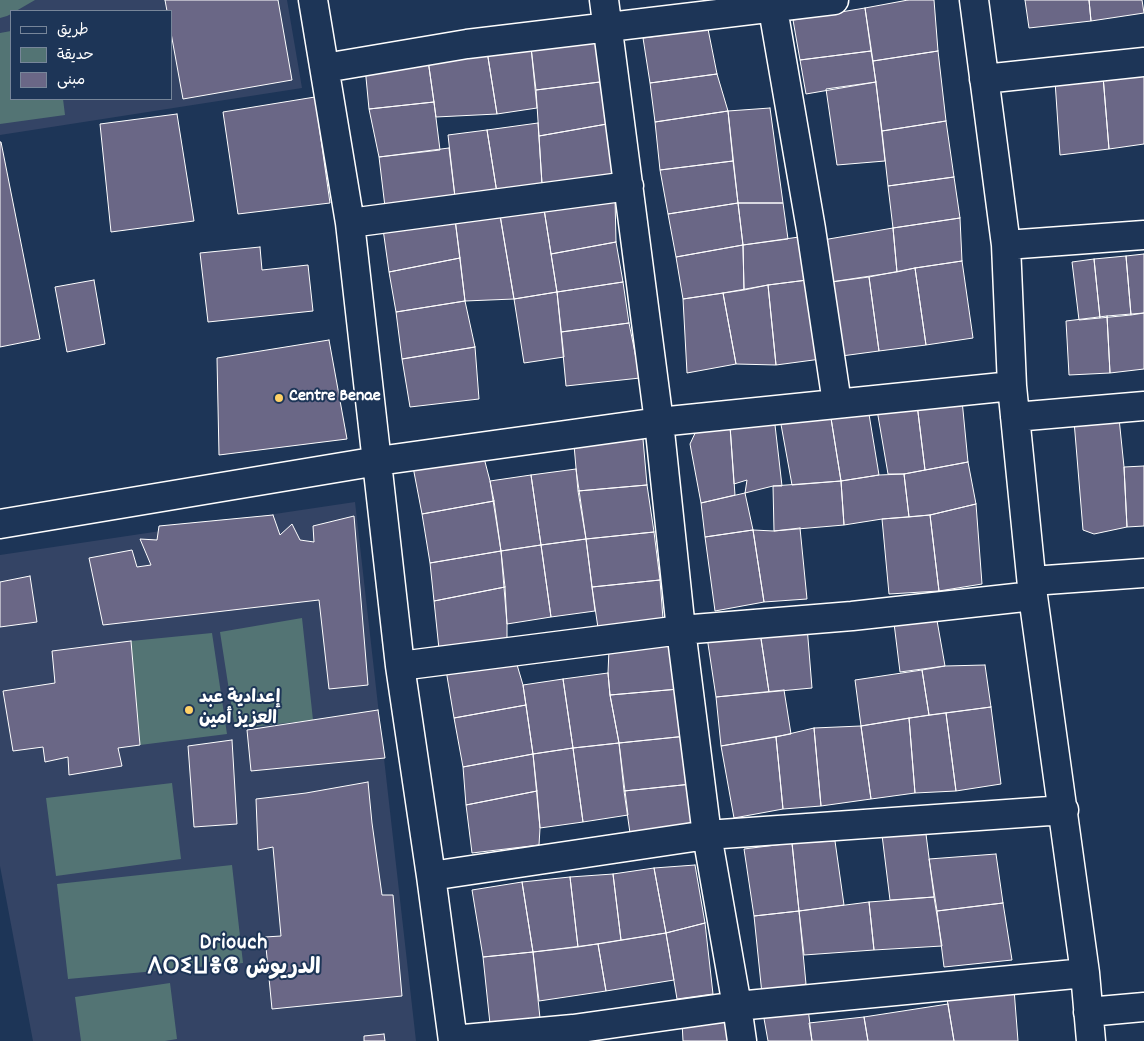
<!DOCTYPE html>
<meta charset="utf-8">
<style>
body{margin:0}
#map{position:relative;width:1144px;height:1041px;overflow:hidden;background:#1d3557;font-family:Dekko,"Playpen Sans Arabic",sans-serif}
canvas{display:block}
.legend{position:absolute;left:10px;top:10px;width:162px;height:90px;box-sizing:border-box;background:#1d3557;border:1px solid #77869a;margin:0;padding:6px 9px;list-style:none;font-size:15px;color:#fff}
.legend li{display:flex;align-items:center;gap:10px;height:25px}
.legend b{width:25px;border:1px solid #77869a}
</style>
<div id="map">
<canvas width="1144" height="1041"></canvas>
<ul class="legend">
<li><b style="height:6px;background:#1d3557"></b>طريق</li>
<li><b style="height:14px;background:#537474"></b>حديقة</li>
<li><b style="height:14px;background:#6a6786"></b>مبنى</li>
</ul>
</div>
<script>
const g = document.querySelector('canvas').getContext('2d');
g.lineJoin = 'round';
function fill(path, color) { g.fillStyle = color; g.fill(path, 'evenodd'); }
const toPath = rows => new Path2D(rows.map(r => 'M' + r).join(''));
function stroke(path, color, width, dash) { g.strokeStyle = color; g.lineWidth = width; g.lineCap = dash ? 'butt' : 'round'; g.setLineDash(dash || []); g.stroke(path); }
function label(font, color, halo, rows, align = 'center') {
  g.font = font + ' Dekko,"Playpen Sans Arabic","Noto Sans Tifinagh",sans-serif'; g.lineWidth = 4; g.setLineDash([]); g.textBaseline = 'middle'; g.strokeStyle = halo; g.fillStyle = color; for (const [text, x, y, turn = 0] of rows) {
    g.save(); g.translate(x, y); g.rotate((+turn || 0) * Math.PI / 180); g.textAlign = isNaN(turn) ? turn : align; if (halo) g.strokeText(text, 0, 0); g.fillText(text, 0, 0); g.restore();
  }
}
fill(toPath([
 [0,0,287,0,302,88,0,135],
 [11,11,171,11,171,99,11,99],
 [355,502,416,1041,33,1041,0,866,0,555]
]), '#344465');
fill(toPath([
 [0,0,35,0,16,11,11,11,11,14,7,16,0,18],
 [11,31,11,99,63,99,65,115,0,124,0,33],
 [302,618,313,720,235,729,220,632],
 [212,633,227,734,140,745,131,641],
 [172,783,181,859,56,876,46,798],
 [232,865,243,963,68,979,57,884],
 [170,983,177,1039,165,1041,81,1041,75,997]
]), '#537474');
const building = toPath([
 [165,0,278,0,292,80,183,99,171,33,171,11,167,11,165,0],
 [908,0,934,0,938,51,873,61,865,8,908,0],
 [1025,0,1089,0,1091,21,1029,28,1025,0],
 [1089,0,1142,0,1144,13,1091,21,1089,0],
 [865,8,871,51,800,60,793,20,865,8],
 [708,29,717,74,650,83,643,38,708,29],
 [597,36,600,82,536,90,531,47,597,36],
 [531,47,537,108,497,114,487,51,531,47],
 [487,51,497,114,436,117,428,60,487,51],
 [871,51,876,82,806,94,800,60,871,51],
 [938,51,946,121,882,131,873,61,938,51],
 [428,60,434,102,369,109,365,67,428,60],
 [1144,71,1144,144,1109,149,1103,76,1144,71],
 [717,74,728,111,655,122,650,83,717,74],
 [1103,76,1109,149,1060,155,1055,81,1103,76],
 [600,82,607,124,539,136,536,90,600,82],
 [876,82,885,161,837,165,826,89,876,82],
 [315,97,330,203,238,214,223,112,315,97],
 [434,102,440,150,379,157,369,109,434,102],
 [770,108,783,203,738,203,728,111,770,108],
 [728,111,733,161,660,170,655,122,728,111],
 [177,114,194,221,111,232,100,124,177,114],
 [946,121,954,177,888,186,882,131,946,121],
 [538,123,542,184,497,193,487,130,538,123],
 [607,124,614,178,542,184,539,136,607,124],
 [487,130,497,193,455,197,448,135,487,130],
 [0,142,1,142,40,339,0,347,0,142],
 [449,148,455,197,385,207,379,157,449,148],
 [733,161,738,203,668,214,660,170,733,161],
 [954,177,960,218,893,228,888,186,954,177],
 [615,198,616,242,551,254,544,209,615,198],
 [738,203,783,203,788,239,743,245,738,203],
 [738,203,743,245,676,257,668,214,738,203],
 [544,209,557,292,514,299,500,215,544,209],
 [500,215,514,299,465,301,455,219,500,215],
 [960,218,962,261,915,268,897,272,893,228,960,218],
 [455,219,460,258,389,272,383,229,455,219],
 [893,228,897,272,824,283,817,241,893,228],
 [806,236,815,279,768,285,744,290,743,245,806,236],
 [616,242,623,282,557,292,551,254,616,242],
 [743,245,744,290,683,299,676,257,743,245],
 [260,247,262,270,308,265,313,311,208,322,200,253,260,247],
 [1144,254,1144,313,1131,315,1126,256,1144,254],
 [1126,256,1131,315,1100,318,1094,259,1126,256],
 [460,258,465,301,396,312,389,272,460,258],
 [1094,259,1100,318,1079,320,1072,262,1094,259],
 [962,261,973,338,926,345,915,268,962,261],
 [915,268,926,345,879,351,869,277,915,268],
 [869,277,879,351,834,357,824,283,869,277],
 [815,279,821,359,776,365,768,285,815,279],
 [94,280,105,344,67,352,55,287,94,280],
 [623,282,629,323,561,332,557,292,623,282],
 [768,285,776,365,736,364,723,293,768,285],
 [557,292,564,357,524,363,514,299,557,292],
 [723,293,736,364,687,373,683,299,723,293],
 [465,301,475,347,402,359,396,312,465,301],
 [1144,313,1144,369,1110,373,1107,316,1144,313],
 [1107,316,1110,373,1069,375,1066,321,1107,316],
 [629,323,640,378,566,386,561,332,629,323],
 [329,340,347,439,219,455,217,358,329,340],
 [475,347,479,399,410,407,402,359,475,347],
 [962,400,968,462,925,470,917,404,962,400],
 [917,404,925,470,904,474,888,474,877,410,917,404],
 [868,408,879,475,841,481,830,412,868,408],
 [830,412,841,481,792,485,780,419,830,412],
 [1119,418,1124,467,1127,527,1094,534,1083,530,1074,421,1119,418],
 [775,425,782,486,773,486,745,493,747,480,734,484,730,426,775,425],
 [730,426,735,495,701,503,690,444,697,429,730,426],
 [643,439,647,485,578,491,574,445,643,439],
 [483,454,490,481,494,501,422,514,413,467,483,454],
 [968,462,976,504,930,515,909,517,904,474,968,462],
 [1144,466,1144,526,1127,527,1124,467,1144,466],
 [576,469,586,539,541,545,531,475,576,469],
 [904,474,909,517,882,519,844,525,841,481,879,475,904,474],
 [531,475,541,545,501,551,490,481,531,475],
 [841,481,844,525,774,531,773,486,841,481],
 [647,485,654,532,586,539,578,491,647,485],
 [745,493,753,530,705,537,701,503,745,493],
 [494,501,501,551,430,563,422,514,494,501],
 [976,504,982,584,939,591,930,515,976,504],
 [273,515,280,535,292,524,300,540,314,542,313,526,354,516,368,685,329,689,319,600,103,625,89,558,132,550,137,567,151,565,140,539,157,540,159,526,273,515],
 [930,515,939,591,889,594,882,519,930,515],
 [800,528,807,599,764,602,753,530,774,531,800,528],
 [753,530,764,602,715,611,705,537,753,530],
 [654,532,660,580,592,587,586,539,654,532],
 [586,539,595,611,551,617,541,545,586,539],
 [541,545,551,617,507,624,501,551,541,545],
 [501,551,505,587,434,601,430,563,501,551],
 [30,576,37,622,0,627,0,582,30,576],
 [660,580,663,619,598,628,592,587,660,580],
 [505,587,507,624,507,641,439,649,434,601,505,587],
 [935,609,945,666,900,672,893,615,935,609],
 [807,626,812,688,769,692,760,632,807,626],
 [760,632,769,692,716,697,707,637,760,632],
 [131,641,140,745,118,748,122,766,69,775,68,757,45,762,43,747,13,751,3,691,55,683,52,651,131,641],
 [669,644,679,689,610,695,608,673,609,649,669,644],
 [515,658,523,685,526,705,454,718,446,670,515,658],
 [985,665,991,707,929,715,922,670,945,666,985,665],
 [922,670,929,715,861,726,855,680,922,670],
 [608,673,610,695,619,743,573,748,563,679,608,673],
 [563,679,573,748,533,754,523,685,563,679],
 [679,689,687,736,619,743,610,695,679,689],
 [784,690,791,734,721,746,716,697,784,690],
 [526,705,533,754,463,767,454,718,526,705],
 [991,707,1001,784,956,791,946,713,991,707],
 [378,710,385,758,251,771,247,730,378,710],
 [946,713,956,791,915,793,909,718,946,713],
 [909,718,915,793,871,799,861,726,909,718],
 [861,726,871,799,821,806,814,728,861,726],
 [814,728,821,806,783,809,776,737,814,728],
 [687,736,692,784,624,791,619,743,687,736],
 [776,737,783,809,734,818,721,746,776,737],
 [232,740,237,824,194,827,188,746,232,740],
 [619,743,628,815,583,822,573,748,619,743],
 [573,748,583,822,540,828,533,754,573,748],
 [533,754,537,791,466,805,463,767,533,754],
 [368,782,372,823,382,895,393,895,402,996,272,1009,265,937,281,936,273,847,258,850,256,799,306,793,368,782],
 [692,784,695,823,630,833,624,791,692,784],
 [537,791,540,828,539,845,472,853,466,805,537,791],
 [926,834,934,897,890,900,882,835,926,834],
 [835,841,844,905,799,911,792,843,835,841],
 [792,843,799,911,754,916,744,849,792,843],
 [996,854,1003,903,937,911,929,859,996,854],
 [695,865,705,923,666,933,654,868,695,865],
 [654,868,666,933,621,940,613,874,654,868],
 [613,874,621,940,578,947,570,877,613,874],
 [570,877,578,947,533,952,522,882,570,877],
 [522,882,533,952,483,957,472,890,522,882],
 [934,897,942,946,874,950,869,902,934,897],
 [869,902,874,950,804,955,799,911,869,902],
 [1003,903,1012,960,944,967,937,911,1003,903],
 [799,911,806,984,762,994,754,916,799,911],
 [705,923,713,994,677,999,666,933,705,923],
 [666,933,674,980,606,991,598,944,666,933],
 [598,944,606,991,539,1001,533,952,598,944],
 [533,952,540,1018,490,1024,483,957,533,952],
 [1014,989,1018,1041,954,1041,946,993,1014,989],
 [948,1004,954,1041,868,1041,864,1017,948,1004],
 [808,1008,812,1041,768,1041,763,1013,808,1008],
 [726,1016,728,1041,683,1041,682,1022,726,1016],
 [864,1017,868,1041,812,1041,809,1023,864,1017],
 [384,1034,385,1041,364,1041,364,1036,384,1034]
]);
fill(building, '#6a6786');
stroke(building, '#fff', 1);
const minor = toPath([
 [313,0,350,223,400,666,431,876,453,1041],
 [604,0,659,422,681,630,707,835,737,1006,742,1041],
 [974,0,1006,245,1012,386,1033,596,1085,973,1091,1041],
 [773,9,811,229,837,403],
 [325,68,467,44,834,0],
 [984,79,1144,62],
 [350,223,629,186],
 [1006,245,1144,235],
 [1015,417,1144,406],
 [0,524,378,461,659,422,1012,386],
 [1032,581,1144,573],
 [400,666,681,630,852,616,1033,596],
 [431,876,707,835,1064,810],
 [1088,1012,1144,1007],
 [453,1040,573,1029,737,1006,1085,973]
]);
stroke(minor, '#fff', 31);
stroke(minor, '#1d3557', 28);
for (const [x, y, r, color] of [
 [279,398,5,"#ffd166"],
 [189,710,5,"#ffd166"]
]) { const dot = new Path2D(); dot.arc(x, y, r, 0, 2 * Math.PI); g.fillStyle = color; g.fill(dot); stroke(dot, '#1d3557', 2); }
label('bold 18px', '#fff', '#1d3557', [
 ["Centre Benae",289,398],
 ["إعدادية عبد",199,700],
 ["العزيز أمين",199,721]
], 'left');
g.letterSpacing = '1px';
label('bold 22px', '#fff', '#1d3557', [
 ["Driouch",234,945],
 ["ⴷⵔⵉⵡⴻⵛ الدريوش",234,970]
]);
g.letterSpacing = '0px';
</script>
